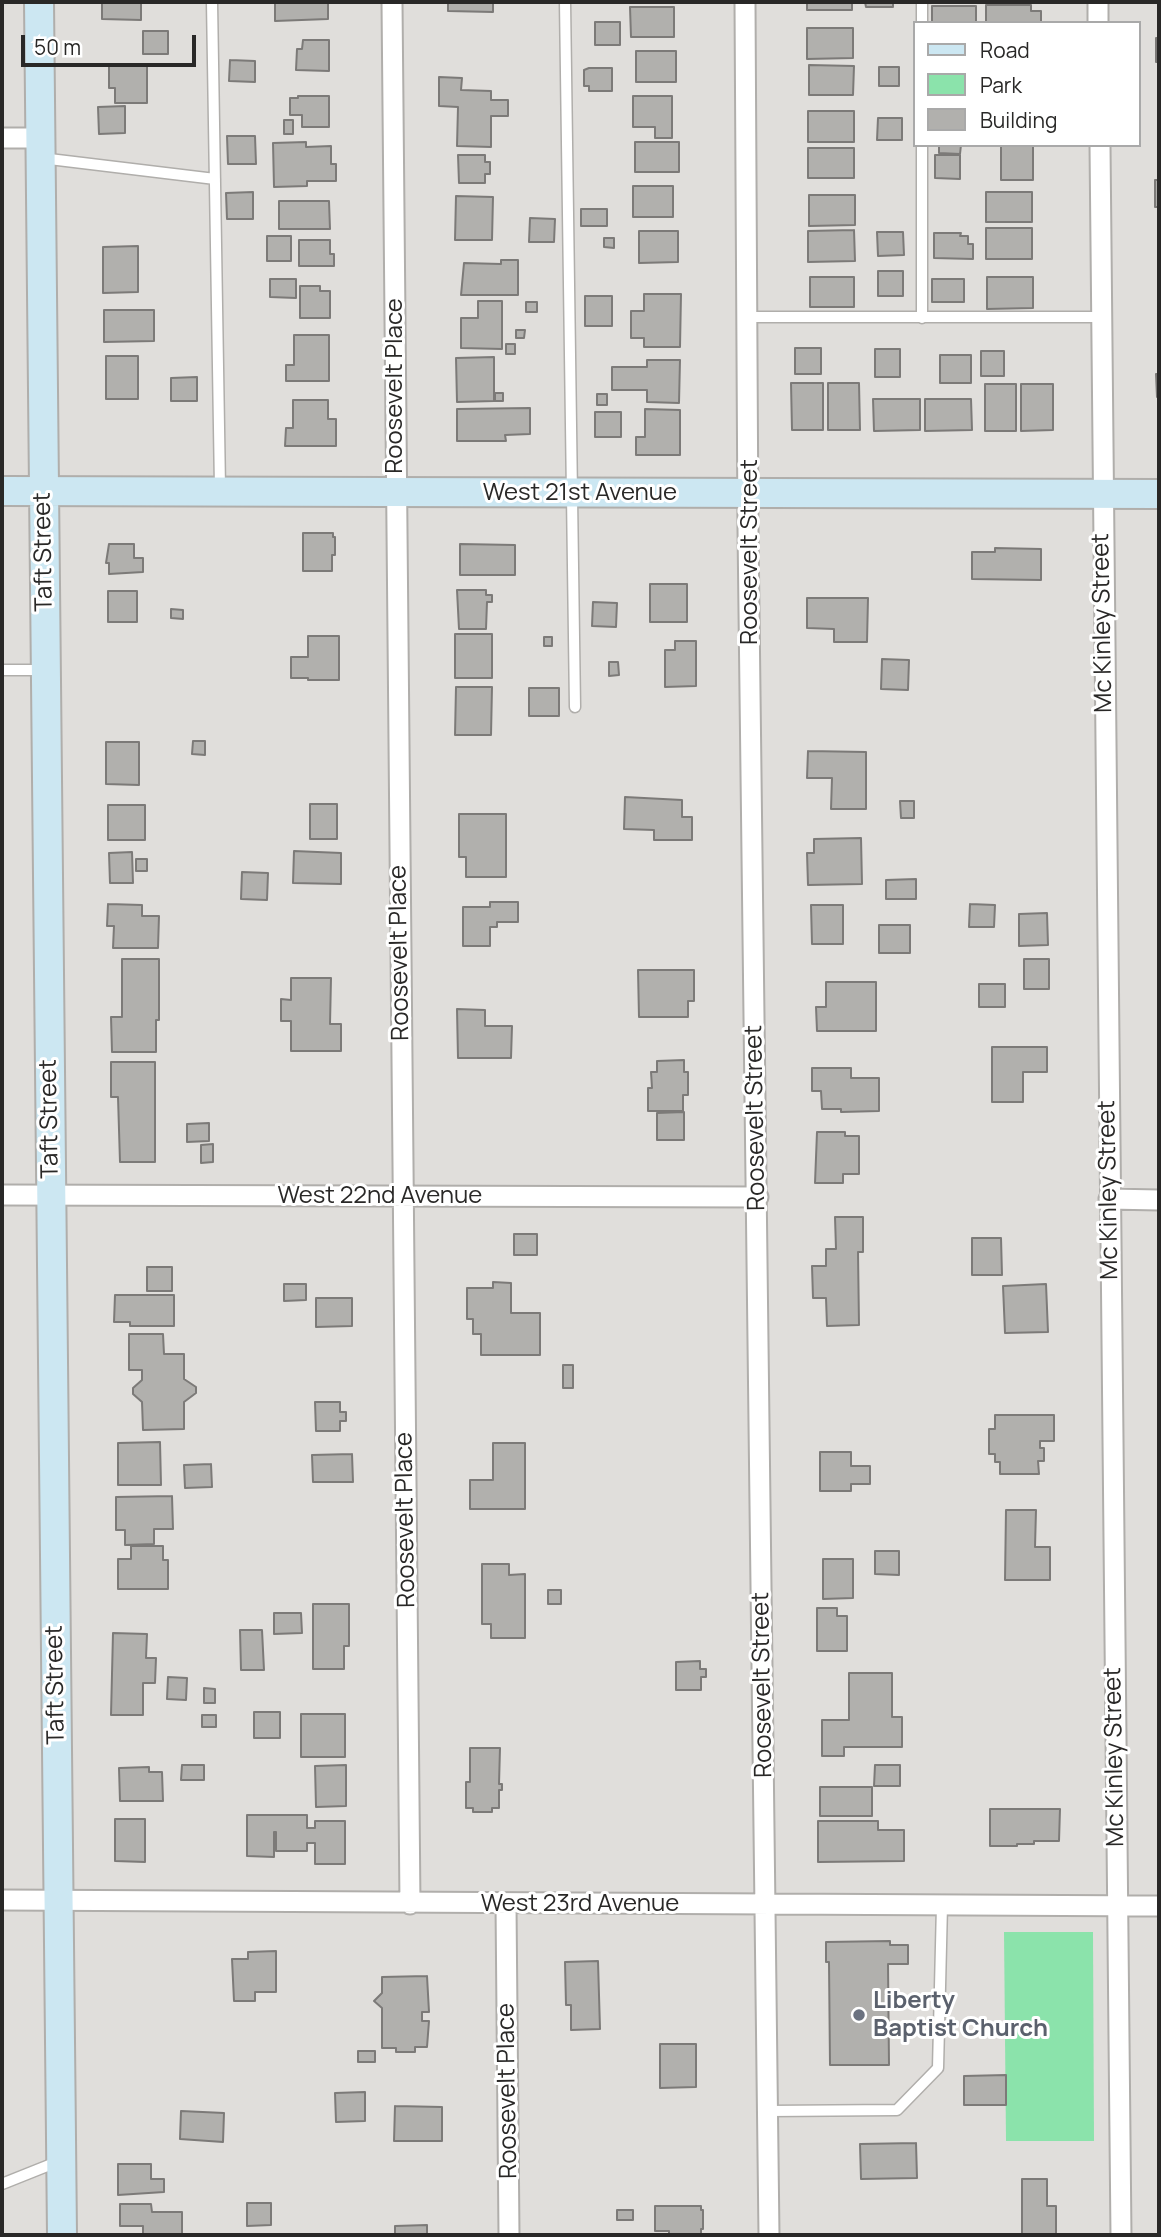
<!DOCTYPE html>
<style>
body{margin:0}
#map{position:relative;width:1161px;height:2237px;overflow:hidden;background:#e0dedb;font-family:Manrope,sans-serif}
canvas{display:block}
.frame{position:absolute;inset:0;border:4px solid #292827;pointer-events:none}
.legend{position:absolute;left:913px;top:21px;width:228px;height:126px;box-sizing:border-box;background:#fff;border:2px solid #a9a9a9;margin:0;padding:9px 12px;list-style:none;font-size:21px;color:#292827}
.legend li{display:flex;align-items:center;gap:14px;height:35px}
.legend b{width:35px;border:2px solid #a9a9a9}
.scale{position:absolute;left:21px;top:35px;width:175px;height:32px;box-sizing:border-box;border:4px solid #292827;border-top:0;padding-left:9px;font-size:21px;line-height:24px;white-space:nowrap;color:#292827;-webkit-text-stroke:5px #fff;paint-order:stroke}
</style>
<div id="map">
<canvas width="1161" height="2237"></canvas>
<div class="frame"></div>
<ul class="legend">
<li><b style="height:9px;background:#cce7f2"></b>Road</li>
<li><b style="height:19px;background:#8be3ab"></b>Park</li>
<li><b style="height:19px;background:#b1b0ad"></b>Building</li>
</ul>
<div class="scale">50 m</div>
</div>
<script>
const g = document.querySelector('canvas').getContext('2d');
g.lineJoin = 'round';
function fill(path, color) { g.fillStyle = color; g.fill(path, 'evenodd'); }
const toPath = rows => new Path2D(rows.map(r => 'M' + r).join(''));
function stroke(path, color, width, dash) { g.strokeStyle = color; g.lineWidth = width; g.lineCap = dash ? 'butt' : 'round'; g.setLineDash(dash || []); g.stroke(path); }
function label(font, color, halo, rows, align = 'center') {
  g.font = font + ' Manrope,sans-serif'; g.lineWidth = 6; g.setLineDash([]); g.textBaseline = 'middle'; g.strokeStyle = halo; g.fillStyle = color; for (const [text, x, y, turn = 0] of rows) {
    g.save(); g.translate(x, y); g.rotate((+turn || 0) * Math.PI / 180); g.textAlign = isNaN(turn) ? turn : align; if (halo) g.strokeText(text, 0, 0); g.fillText(text, 0, 0); g.restore();
  }
}
fill(toPath([
 [1004,1932,1093,1932,1094,2141,1006,2141]
]), '#8be3ab');
const building = toPath([
 [102,2,141,2,141,20,102,19,102,2],
 [275,2,328,2,328,19,275,21,275,2],
 [448,2,493,2,493,12,448,11,448,2],
 [807,2,852,2,852,10,807,10,807,2],
 [865,2,893,2,893,7,866,7,865,2],
 [986,5,1031,5,1031,11,1041,11,1041,23,986,23,986,5],
 [932,6,976,6,976,23,932,23,932,6],
 [630,7,674,7,674,37,631,37,630,7],
 [595,22,620,22,620,45,595,45,595,22],
 [807,28,853,28,853,58,807,59,807,28],
 [143,31,168,31,168,54,143,54,143,31],
 [1156,38,1159,38,1159,62,1156,62,1156,38],
 [303,40,329,40,329,71,296,70,297,49,302,49,303,40],
 [636,51,676,51,676,82,636,82,636,51],
 [230,60,255,61,255,82,229,81,230,60],
 [109,65,147,65,147,103,115,103,115,88,109,88,109,65],
 [809,65,854,66,853,95,809,95,809,65],
 [879,67,899,67,899,86,879,86,879,67],
 [589,68,612,68,612,91,589,91,589,86,584,86,584,70,589,68],
 [439,77,462,78,461,90,491,91,491,100,508,100,508,116,491,116,491,147,457,146,458,107,439,106,439,77],
 [298,96,329,96,329,127,302,127,302,115,290,115,290,98,298,98,298,96],
 [633,96,672,96,672,138,655,138,655,127,633,127,633,96],
 [125,106,125,133,99,134,98,107,125,106],
 [808,111,854,111,854,142,808,142,808,111],
 [878,118,902,118,902,140,877,140,878,118],
 [284,120,293,120,293,134,284,134,284,120],
 [227,136,255,136,256,164,228,164,227,136],
 [306,142,306,147,331,146,331,164,336,164,336,181,307,181,307,186,274,187,273,143,306,142],
 [635,142,679,142,679,172,635,172,635,142],
 [939,145,961,145,960,154,939,153,939,145],
 [1001,145,1033,145,1033,180,1001,180,1001,145],
 [808,148,854,148,854,178,808,178,808,148],
 [1159,154,1159,207,1155,207,1155,180,1159,180,1159,154],
 [458,155,485,155,485,162,490,162,490,174,485,174,485,183,459,183,458,155],
 [935,155,960,155,960,179,935,178,935,155],
 [633,186,673,186,673,217,633,217,633,186],
 [253,192,253,219,227,219,226,193,253,192],
 [986,192,1032,192,1032,222,986,222,986,192],
 [809,195,855,195,855,225,809,226,809,195],
 [456,196,493,197,492,240,455,240,456,196],
 [279,201,329,201,330,229,279,229,279,201],
 [581,209,607,209,607,226,581,226,581,209],
 [530,218,555,219,554,242,529,242,530,218],
 [986,228,1032,228,1032,259,986,259,986,228],
 [854,230,855,261,808,262,808,231,854,230],
 [639,231,678,231,678,262,639,263,639,231],
 [877,232,903,232,904,255,878,256,877,232],
 [934,233,961,233,960,236,968,236,968,244,973,244,973,259,934,258,934,233],
 [267,236,291,236,291,261,267,261,267,236],
 [604,238,614,238,614,248,604,247,604,238],
 [299,240,330,240,330,254,334,254,334,266,299,266,299,240],
 [138,246,138,292,103,293,103,247,138,246],
 [501,260,518,260,518,295,461,295,464,263,501,264,501,260],
 [878,271,903,271,903,296,878,296,878,271],
 [810,277,854,277,854,307,810,307,810,277],
 [987,277,1033,277,1033,308,987,309,987,277],
 [270,279,296,279,296,298,270,297,270,279],
 [932,279,964,279,964,302,932,302,932,279],
 [300,286,320,286,320,291,330,291,330,318,300,318,300,286],
 [644,294,681,294,680,347,644,347,644,338,631,338,631,311,644,311,644,294],
 [585,296,612,296,612,326,585,326,585,296],
 [478,301,502,301,502,349,461,348,461,318,478,318,478,301],
 [526,302,537,302,537,312,526,312,526,302],
 [104,310,154,310,154,341,104,342,104,310],
 [516,330,525,330,524,338,516,338,516,330],
 [294,335,329,335,329,381,286,381,286,365,294,365,294,335],
 [506,344,515,344,515,354,506,354,506,344],
 [795,348,821,348,821,374,795,374,795,348],
 [875,349,900,349,900,377,875,377,875,349],
 [981,351,1004,351,1004,376,981,376,981,351],
 [940,355,971,355,971,383,940,383,940,355],
 [106,356,138,356,138,399,106,399,106,356],
 [494,357,494,401,457,402,456,358,494,357],
 [647,360,680,360,679,403,647,402,647,390,612,390,612,367,647,367,647,360],
 [1156,374,1159,374,1159,397,1157,397,1156,374],
 [197,377,197,401,171,401,171,378,197,377],
 [791,383,823,383,823,430,792,430,791,383],
 [828,383,859,383,860,430,828,430,828,383],
 [985,384,1016,384,1016,431,985,431,985,384],
 [1021,384,1053,384,1053,430,1021,431,1021,384],
 [495,393,503,393,503,401,495,401,495,393],
 [597,394,607,394,607,405,597,405,597,394],
 [873,399,920,399,920,430,874,431,873,399],
 [925,399,971,399,972,430,925,431,925,399],
 [293,400,328,400,328,419,336,419,336,446,285,446,286,428,293,428,293,400],
 [530,408,530,434,505,435,506,441,457,441,457,409,530,408],
 [645,409,680,410,680,455,636,455,636,437,645,437,645,409],
 [595,412,621,412,621,437,595,437,595,412],
 [303,533,333,533,333,537,335,537,335,555,332,555,332,571,303,571,303,533],
 [109,544,134,544,134,558,143,558,143,572,109,574,109,563,106,563,109,544],
 [460,544,515,545,515,575,460,575,460,544],
 [995,548,1041,549,1041,580,972,579,972,552,995,552,995,548],
 [650,584,687,584,687,622,650,622,650,584],
 [457,590,486,590,486,595,492,595,492,602,487,602,486,629,459,629,457,590],
 [108,591,137,591,137,622,108,622,108,591],
 [807,598,868,598,867,642,834,642,834,629,807,628,807,598],
 [593,602,617,603,616,627,592,626,593,602],
 [171,609,183,610,183,619,171,618,171,609],
 [455,634,492,634,492,678,455,678,455,634],
 [308,636,339,636,339,680,308,680,308,678,291,678,291,657,308,657,308,636],
 [544,637,552,637,552,646,544,646,544,637],
 [675,641,696,641,696,686,665,687,665,650,675,650,675,641],
 [882,659,909,660,908,690,881,689,882,659],
 [609,662,618,662,619,675,609,676,609,662],
 [456,687,492,687,491,735,455,735,456,687],
 [529,688,559,688,559,716,529,716,529,688],
 [193,741,205,741,205,755,192,754,193,741],
 [106,742,139,742,139,785,106,784,106,742],
 [808,751,866,752,866,809,831,809,832,778,807,778,808,751],
 [625,797,682,800,682,817,692,817,692,840,654,840,654,830,624,829,625,797],
 [900,801,914,801,914,818,901,818,900,801],
 [310,804,337,804,337,839,310,839,310,804],
 [108,805,145,805,145,840,108,840,108,805],
 [459,814,506,814,506,877,466,877,466,857,459,857,459,814],
 [861,838,862,884,808,885,807,853,814,853,814,839,861,838],
 [294,851,341,853,341,884,293,883,294,851],
 [132,852,133,883,110,883,109,853,132,852],
 [136,859,147,859,147,871,136,871,136,859],
 [242,872,268,873,267,900,241,899,242,872],
 [916,879,916,899,886,899,886,880,916,879],
 [490,902,518,902,518,922,497,922,497,927,490,927,490,946,463,946,463,907,490,907,490,902],
 [108,904,142,905,142,916,159,916,158,948,113,948,114,926,107,926,108,904],
 [970,904,995,905,994,927,969,927,970,904],
 [811,905,843,905,843,944,812,944,811,905],
 [1047,913,1048,945,1019,946,1019,914,1047,913],
 [879,925,910,925,910,953,879,953,879,925],
 [122,959,159,959,159,1020,156,1020,156,1052,112,1052,111,1017,122,1017,122,959],
 [1024,959,1049,959,1049,989,1024,989,1024,959],
 [638,970,694,970,694,1001,688,1001,688,1017,639,1017,638,970],
 [291,978,331,978,330,1024,341,1024,341,1051,291,1051,291,1021,281,1021,281,999,291,1000,291,978],
 [826,982,876,982,876,1031,817,1031,816,1007,826,1007,826,982],
 [979,984,1005,984,1005,1007,979,1007,979,984],
 [457,1009,485,1010,485,1026,512,1026,511,1058,458,1058,457,1009],
 [992,1047,1047,1047,1047,1072,1023,1072,1023,1102,992,1102,992,1047],
 [684,1060,684,1072,688,1072,688,1095,683,1095,683,1111,648,1111,648,1088,652,1088,651,1072,657,1072,657,1061,684,1060],
 [111,1062,155,1062,155,1162,120,1162,118,1097,111,1097,111,1062],
 [812,1068,851,1068,851,1078,879,1078,879,1111,841,1112,841,1109,822,1109,821,1091,812,1091,812,1068],
 [684,1112,684,1140,657,1140,657,1113,684,1112],
 [209,1123,209,1141,187,1142,187,1124,209,1123],
 [817,1132,845,1132,845,1136,859,1136,859,1174,843,1174,843,1183,815,1183,817,1132],
 [213,1144,213,1162,201,1163,201,1145,213,1144],
 [835,1217,863,1217,863,1252,858,1252,859,1325,827,1326,826,1298,813,1298,812,1266,826,1266,826,1249,836,1249,835,1217],
 [514,1234,537,1234,537,1255,514,1255,514,1234],
 [972,1238,1001,1238,1002,1275,972,1275,972,1238],
 [147,1267,172,1267,172,1291,147,1291,147,1267],
 [493,1282,511,1283,511,1313,540,1313,540,1355,481,1355,481,1334,473,1334,473,1319,467,1319,467,1288,493,1288,493,1282],
 [284,1284,306,1284,306,1300,284,1301,284,1284],
 [1046,1284,1048,1332,1005,1333,1003,1286,1046,1284],
 [115,1295,174,1295,174,1326,130,1326,130,1322,114,1322,115,1295],
 [316,1298,352,1298,352,1326,316,1327,316,1298],
 [129,1334,163,1334,164,1354,184,1354,184,1379,196,1387,196,1393,184,1402,184,1429,143,1430,142,1402,133,1394,133,1388,142,1380,142,1370,129,1370,129,1334],
 [563,1365,573,1365,573,1388,563,1388,563,1365],
 [315,1402,340,1402,340,1412,346,1412,346,1421,340,1421,340,1431,316,1431,315,1402],
 [995,1415,1054,1415,1054,1441,1040,1441,1040,1448,1044,1448,1044,1461,1038,1461,1039,1474,1000,1474,1000,1462,995,1462,995,1454,989,1454,989,1429,995,1429,995,1415],
 [160,1442,161,1485,118,1485,118,1443,160,1442],
 [493,1443,525,1443,525,1509,470,1509,470,1480,493,1480,493,1443],
 [820,1452,851,1452,851,1466,870,1466,870,1484,851,1484,851,1491,820,1491,820,1452],
 [352,1454,353,1482,313,1482,312,1455,352,1454],
 [211,1464,212,1487,185,1488,184,1465,211,1464],
 [172,1496,173,1529,154,1529,154,1544,125,1545,125,1530,116,1530,116,1497,172,1496],
 [1006,1510,1036,1510,1035,1547,1050,1547,1050,1580,1005,1580,1006,1510],
 [131,1546,163,1546,163,1560,168,1560,168,1589,118,1589,118,1559,131,1559,131,1546],
 [875,1551,899,1551,899,1575,875,1574,875,1551],
 [823,1559,853,1559,853,1598,823,1599,823,1559],
 [482,1564,509,1564,509,1575,525,1574,525,1638,491,1638,491,1624,482,1624,482,1564],
 [548,1590,561,1590,561,1604,548,1604,548,1590],
 [313,1604,349,1604,349,1646,344,1646,344,1669,313,1669,313,1604],
 [817,1608,837,1608,837,1616,847,1616,847,1651,817,1651,817,1608],
 [274,1613,301,1613,302,1633,274,1634,274,1613],
 [240,1630,262,1630,264,1670,241,1670,240,1630],
 [113,1633,147,1634,146,1658,156,1658,155,1683,143,1683,143,1715,111,1715,113,1633],
 [700,1661,700,1669,706,1669,706,1677,701,1677,701,1690,676,1690,676,1662,700,1661],
 [849,1673,892,1673,892,1717,902,1717,902,1747,844,1747,844,1756,822,1756,822,1720,849,1720,849,1673],
 [168,1677,187,1678,186,1700,167,1699,168,1677],
 [204,1688,215,1689,215,1703,204,1703,204,1688],
 [254,1712,280,1712,280,1738,254,1738,254,1712],
 [301,1714,345,1714,345,1757,301,1757,301,1714],
 [202,1715,216,1715,216,1727,202,1727,202,1715],
 [470,1748,500,1748,499,1784,502,1784,502,1790,499,1790,499,1808,492,1808,492,1812,473,1812,473,1808,466,1808,466,1782,470,1782,470,1748],
 [182,1765,204,1765,204,1780,181,1780,182,1765],
 [346,1765,346,1806,316,1807,315,1766,346,1765],
 [875,1765,900,1765,900,1786,874,1786,875,1765],
 [149,1767,149,1772,162,1772,163,1801,120,1801,119,1768,149,1767],
 [820,1787,872,1787,872,1816,820,1816,820,1787],
 [990,1809,1060,1809,1059,1841,1034,1841,1034,1844,1017,1844,1017,1846,990,1846,990,1809],
 [247,1815,307,1815,307,1828,315,1828,315,1821,345,1821,345,1864,315,1864,315,1843,307,1843,307,1851,276,1851,276,1832,274,1832,274,1857,247,1856,247,1815],
 [115,1819,145,1819,145,1862,115,1861,115,1819],
 [818,1821,878,1821,878,1830,904,1830,904,1861,818,1862,818,1821],
 [890,1941,890,1945,908,1945,908,1964,888,1964,889,2065,830,2065,829,1962,826,1962,826,1942,890,1941],
 [276,1951,276,1992,255,1992,255,2001,234,2001,232,1959,248,1959,248,1952,276,1951],
 [598,1961,600,2029,571,2030,571,2005,566,2005,565,1962,598,1961],
 [427,1976,429,2012,422,2012,422,2021,429,2021,427,2047,415,2047,415,2052,396,2052,396,2048,382,2048,382,2008,374,2001,382,1993,382,1977,427,1976],
 [660,2044,696,2044,696,2087,660,2088,660,2044],
 [358,2051,375,2051,375,2062,358,2062,358,2051],
 [1006,2075,1006,2105,964,2105,964,2076,1006,2075],
 [365,2092,365,2121,336,2122,335,2093,365,2092],
 [395,2106,442,2107,442,2141,394,2141,395,2106],
 [181,2111,224,2113,223,2142,180,2139,181,2111],
 [916,2143,917,2178,861,2179,860,2144,916,2143],
 [118,2164,151,2164,151,2179,164,2179,164,2192,118,2195,118,2164],
 [1022,2179,1047,2179,1047,2206,1056,2206,1056,2235,1022,2235,1022,2179],
 [247,2203,271,2203,271,2225,247,2226,247,2203],
 [120,2204,151,2204,152,2212,182,2212,182,2235,143,2235,143,2226,120,2226,120,2204],
 [655,2206,701,2206,701,2210,703,2210,703,2229,701,2229,701,2235,669,2235,669,2231,655,2231,655,2206],
 [617,2210,633,2210,633,2220,617,2220,617,2210],
 [427,2225,427,2235,395,2235,395,2226,427,2225]
]);
fill(building, '#b1b0ad');
stroke(building, '#7c7a78', 2);
const lane = toPath([
 [212,2,220,488],
 [565,2,575,707],
 [922,23,922,2],
 [41,158,215,179],
 [748,317,1102,317],
 [922,318,922,145],
 [2,670,44,670],
 [768,2111,897,2110,938,2068,942,1905],
 [2,2184,57,2162]
]);
const street = toPath([
 [392,2,410,1904],
 [745,2,748,530,769,2235],
 [1098,2,1098,23],
 [2,138,40,138],
 [1100,145,1121,2235],
 [2,1195,758,1197],
 [1109,1199,1159,1200],
 [2,1900,1159,1906],
 [506,1904,509,2235]
]);
const secondary = toPath([
 [39,2,62,2235],
 [2,491,1159,494]
]);
stroke(lane, '#b0aeab', 13);
stroke(street, '#b0aeab', 23);
stroke(secondary, '#b0aeab', 32);
stroke(lane, '#fff', 10);
stroke(street, '#fff', 19);
stroke(secondary, '#cce7f2', 28);
for (const [x, y, r, color] of [
 [859,2015,7,"#6b7280"]
]) { const dot = new Path2D(); dot.arc(x, y, r, 0, 2 * Math.PI); g.fillStyle = color; g.fill(dot); stroke(dot, '#fff', 2.5); }
label('24px', '#292827', '#fff', [
 ["Roosevelt Place",395,386,-90],
 ["West 21st Avenue",580,493],
 ["Taft Street",44,552,-91],
 ["Roosevelt Street",750,552,-90],
 ["Mc Kinley Street",1103,623,-91],
 ["Roosevelt Place",400,953,-91],
 ["Roosevelt Street",756,1118,-91],
 ["Taft Street",50,1119,-91],
 ["Mc Kinley Street",1109,1190,-91],
 ["West 22nd Avenue",380,1196],
 ["Roosevelt Place",406,1520,-91],
 ["Taft Street",56,1685,-91],
 ["Roosevelt Street",763,1685,-91],
 ["Mc Kinley Street",1115,1757,-91],
 ["West 23rd Avenue",580,1904],
 ["Roosevelt Place",508,2091,-91]
]);
label('bold 24px', '#5b616d', '#fff', [
 ["Liberty",873,2001],
 ["Baptist Church",873,2029]
], 'left');
</script>
